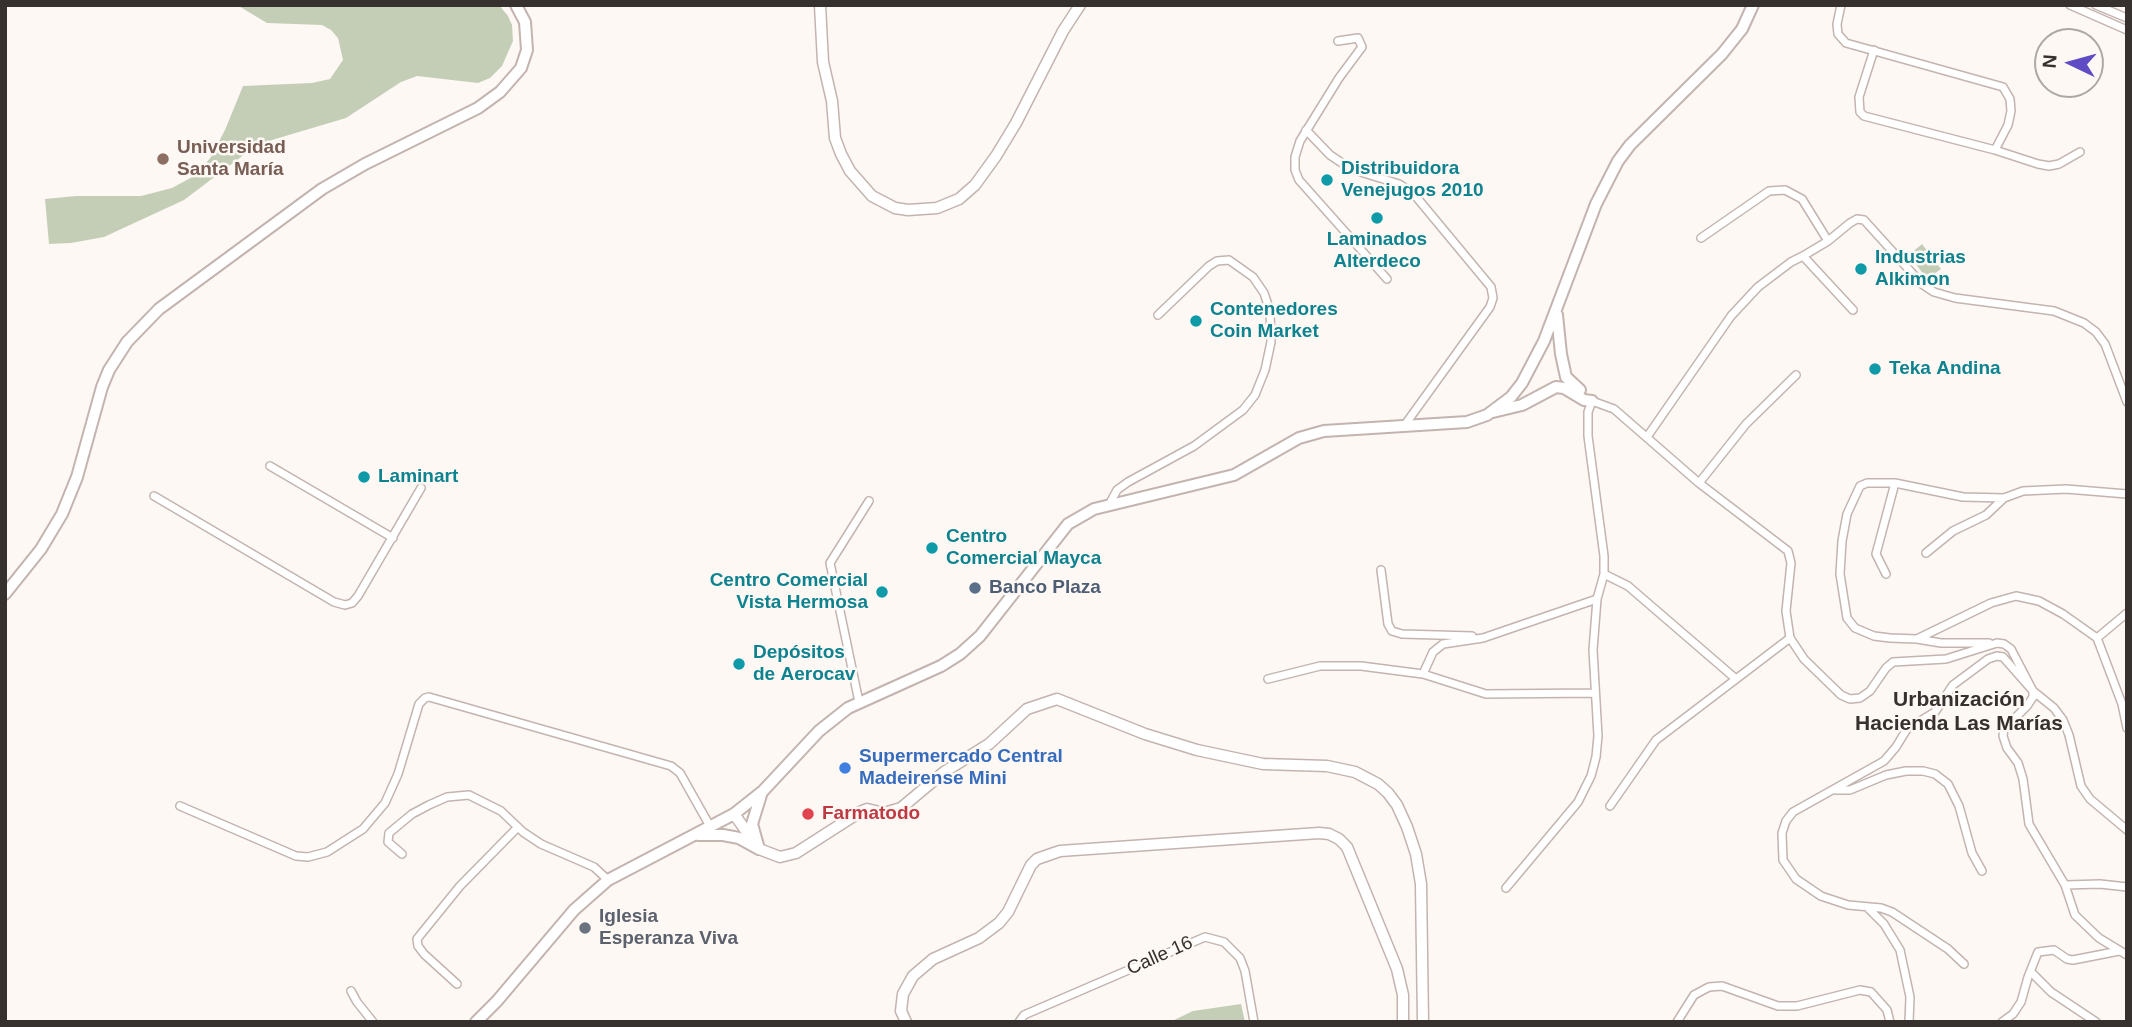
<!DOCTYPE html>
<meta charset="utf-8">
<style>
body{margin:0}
#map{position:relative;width:2132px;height:1027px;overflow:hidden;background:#fef8f5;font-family:Helvetica,sans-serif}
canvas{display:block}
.frame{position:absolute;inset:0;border:7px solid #36302e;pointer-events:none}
.north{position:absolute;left:2034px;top:28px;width:70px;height:70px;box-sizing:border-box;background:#fef8f5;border:2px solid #aea8a5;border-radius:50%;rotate:275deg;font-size:19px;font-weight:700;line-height:28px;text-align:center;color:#36302e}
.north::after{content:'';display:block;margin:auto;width:24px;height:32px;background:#5f4bc3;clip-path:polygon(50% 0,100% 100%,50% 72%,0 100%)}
</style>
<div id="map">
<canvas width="2132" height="1027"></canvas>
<div class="frame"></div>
<div class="north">N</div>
</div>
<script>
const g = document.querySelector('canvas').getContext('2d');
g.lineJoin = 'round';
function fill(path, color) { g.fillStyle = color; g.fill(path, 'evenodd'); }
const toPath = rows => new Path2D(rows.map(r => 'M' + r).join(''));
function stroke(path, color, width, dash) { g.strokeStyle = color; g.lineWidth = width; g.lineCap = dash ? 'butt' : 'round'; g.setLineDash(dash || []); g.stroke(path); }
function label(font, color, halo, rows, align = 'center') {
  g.font = font + ' Helvetica,sans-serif'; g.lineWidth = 5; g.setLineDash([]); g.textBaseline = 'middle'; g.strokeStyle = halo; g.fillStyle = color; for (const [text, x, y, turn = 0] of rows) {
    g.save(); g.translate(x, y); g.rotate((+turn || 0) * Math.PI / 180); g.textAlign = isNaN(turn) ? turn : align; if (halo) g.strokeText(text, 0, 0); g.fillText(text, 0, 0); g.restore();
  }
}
fill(toPath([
 [237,5,499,5,508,16,512,25,513,41,502,66,490,78,478,83,417,76,401,82,346,118,272,140,245,154,184,200,104,237,71,243,49,244,45,199,76,196,141,196,172,188,196,175,211,157,225,130,243,86,312,83,330,79,343,60,338,38,331,30,322,25,267,23],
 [1922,244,1941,269,1927,279,1909,255],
 [1241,1004,1245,1022,1170,1022,1193,1011]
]), '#c4ceb6');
const street = toPath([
 [1841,5,1837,24,1838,34,1846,43,2003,87,2010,99,2011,111,2008,125,1995,150],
 [2070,5,2127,30],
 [2096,5,2127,18],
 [1338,41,1358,38,1362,47,1339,78,1300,141,1295,157,1295,170,1299,180,1387,279],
 [1874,50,1859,97,1860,112,1864,116,1995,150,2038,164,2049,166,2059,164,2080,152],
 [1306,130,1330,155,1351,169,1399,184,1413,193,1491,287,1493,298,1490,307,1404,426],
 [1701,238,1769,191,1785,190,1802,199,1828,241,1803,256],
 [1828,241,1850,223,1857,219,1864,220,1922,284,1934,292,1955,298,2054,311,2084,323,2096,332,2105,344,2127,402],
 [1647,437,1731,316,1758,287,1791,262,1803,256,1853,310],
 [270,466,393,538],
 [1699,483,1746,424,1796,375],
 [2127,494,2066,489,2023,491,2004,498,1963,497,1895,483,1867,483,1860,486,1847,514,1842,541,1840,574,1847,618,1855,628,1874,636,1890,638,1917,639,1991,603,2016,596,2039,601,2063,614,2097,638,2122,704,2127,728],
 [154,496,334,602,345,605,352,603,358,596,421,488],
 [1109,505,1117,490,1128,482,1194,446,1243,410,1255,395,1265,370,1271,342,1270,311,1264,293,1253,277,1229,260,1217,261,1209,266,1158,315],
 [1926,553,1953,531,1986,515,2004,498],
 [1381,570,1388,624,1392,631,1402,634,1472,636],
 [1604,574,1628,586,1736,679],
 [1886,574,1876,554,1895,483],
 [2097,638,2127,613],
 [1917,639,1941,643,1989,643],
 [1423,674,1433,652,1443,644,1483,638,1597,599],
 [1268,679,1320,666,1361,666,1423,674,1486,694,1595,693],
 [859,702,830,563,869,501],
 [1836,790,1850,790,1886,775,1906,771,1923,771,1935,774,1948,784,1959,806,1972,853,1982,871],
 [180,806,296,856,308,857,327,852,363,829,385,803,398,774,419,704,425,698,429,697,671,766,680,773,711,828],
 [1610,806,1656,740,1790,638],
 [2127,830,2090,799,2081,786,2069,735,2063,720,2054,708,2033,691,2033,697,2027,706,2004,729,2003,736,2007,748,2018,763,2023,779,2029,824,2065,885,2075,915,2099,938,2127,955],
 [402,854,388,842,389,833,412,814,429,805,447,797,469,795,501,811,523,832,541,844,594,867,608,880],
 [2065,885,2100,884,2127,887],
 [1506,888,1578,802,1591,776,1596,757,1598,736,1593,650,1597,599,1604,574,1604,556,1588,436,1588,412,1592,401,1614,409,1699,483,1788,551,1791,563,1786,611,1790,638,1804,659,1841,695,1850,699,1860,698,1870,691,1886,668,1893,662,1946,659,1997,643,2004,644,2011,649,2033,691,2003,657,1997,656,1988,659,1953,685,1935,712,1907,729,1896,747,1884,761,1793,812,1786,821,1782,833,1783,860,1796,879,1821,896,1848,905,1881,908,1892,912,1948,949,1964,964],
 [1868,908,1884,924,1900,950,1910,997,1909,1022],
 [2031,972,2051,992,2096,1022],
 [457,984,424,954,418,946,417,939,460,886,518,827],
 [351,991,357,1002,373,1022],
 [1019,1022,1024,1015,1205,937,1224,942,1240,958,1245,971,1254,1022],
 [1677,1022,1694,995,1709,987,1722,986,1778,1006,1797,1006,1860,990,1871,992,1887,1010,1890,1022],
 [2002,1022,2013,1014,2021,1002,2028,977,2038,952,2054,950,2067,959,2073,960,2119,951]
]);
const secondary = toPath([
 [820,5,823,62,832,101,835,138,841,154,850,171,872,196,895,208,908,210,937,208,959,199,975,185,996,156,1016,123,1063,31,1080,5],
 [734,814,759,849,780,857,796,853,860,812,867,809,884,813,901,808,944,772,989,744,1027,709,1057,699,1145,734,1197,750,1263,764,1327,766,1355,772,1378,784,1388,793,1397,805,1407,827,1416,854,1421,884,1423,1022],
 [906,1022,901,1011,903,994,913,976,933,959,979,938,999,923,1008,912,1031,865,1037,859,1060,851,1319,833,1329,834,1339,839,1347,847,1397,969,1403,995,1403,1022]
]);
const primary = toPath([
 [1557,315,1561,354,1566,377,1580,390],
 [1493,412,1522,405,1556,387,1564,388,1584,400,1592,401],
 [5,594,41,549,62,514,77,477,102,387,109,370,127,342,159,309,322,189,365,164,478,108,500,92,521,68,527,50,525,22,516,5],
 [698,835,723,835,739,838,759,849],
 [759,849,752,824,761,795],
 [476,1022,497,1001,574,910,608,880,734,814,763,791,819,731,848,708,941,666,960,654,980,636,1068,524,1094,509,1234,475,1299,438,1324,431,1467,422,1487,415,1511,397,1522,383,1544,341,1596,204,1618,161,1630,145,1722,54,1742,29,1753,5]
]);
stroke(street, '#c3b4af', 10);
stroke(secondary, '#c3b4af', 13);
stroke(primary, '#c3b4af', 14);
stroke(street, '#fff', 7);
stroke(secondary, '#fff', 10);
stroke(primary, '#fff', 10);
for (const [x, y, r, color] of [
 [163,159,7,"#8d6e63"],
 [1327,180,7,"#0f9aa8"],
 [1377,218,7,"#0f9aa8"],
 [1861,269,7,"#0f9aa8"],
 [1196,321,7,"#0f9aa8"],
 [1875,369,7,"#0f9aa8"],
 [364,477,7,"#0f9aa8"],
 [932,548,7,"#0f9aa8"],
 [975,588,7,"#5c6f8a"],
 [882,592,7,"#0f9aa8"],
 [739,664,7,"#0f9aa8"],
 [845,768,7,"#3f7fe0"],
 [808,814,7,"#e0444e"],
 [585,928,7,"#6b7280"]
]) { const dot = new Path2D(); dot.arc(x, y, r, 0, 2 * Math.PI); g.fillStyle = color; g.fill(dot); stroke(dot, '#fef8f5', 2.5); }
label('bold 19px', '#785e54', '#fef8f5', [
 ["Universidad",177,148],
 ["Santa María",177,170]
], 'left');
label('bold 19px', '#0d838f', '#fef8f5', [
 ["Distribuidora",1341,169],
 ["Venejugos 2010",1341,191],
 ["Laminados",1377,240,"center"],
 ["Alterdeco",1377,262,"center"],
 ["Industrias",1875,258],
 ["Alkimon",1875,280],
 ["Contenedores",1210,310],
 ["Coin Market",1210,332],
 ["Teka Andina",1889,369],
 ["Laminart",378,477],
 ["Centro",946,537],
 ["Comercial Mayca",946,559],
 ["Centro Comercial",868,581,"right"],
 ["Vista Hermosa",868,603,"right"],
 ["Depósitos",753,653],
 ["de Aerocav",753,675]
], 'left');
label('bold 19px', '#4e5e75', '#fef8f5', [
 ["Banco Plaza",989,588]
], 'left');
label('bold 19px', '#366cbe', '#fef8f5', [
 ["Supermercado Central",859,757],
 ["Madeirense Mini",859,779]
], 'left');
label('bold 19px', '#be3a42', '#fef8f5', [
 ["Farmatodo",822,814]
], 'left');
label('bold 19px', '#5b616d', '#fef8f5', [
 ["Iglesia",599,917],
 ["Esperanza Viva",599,939]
], 'left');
label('19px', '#36302e', '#fef8f5', [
 ["Calle 16",1160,956,-24]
]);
label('bold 21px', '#36302e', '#fef8f5', [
 ["Urbanización",1959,700],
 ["Hacienda Las Marías",1959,724]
]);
</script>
